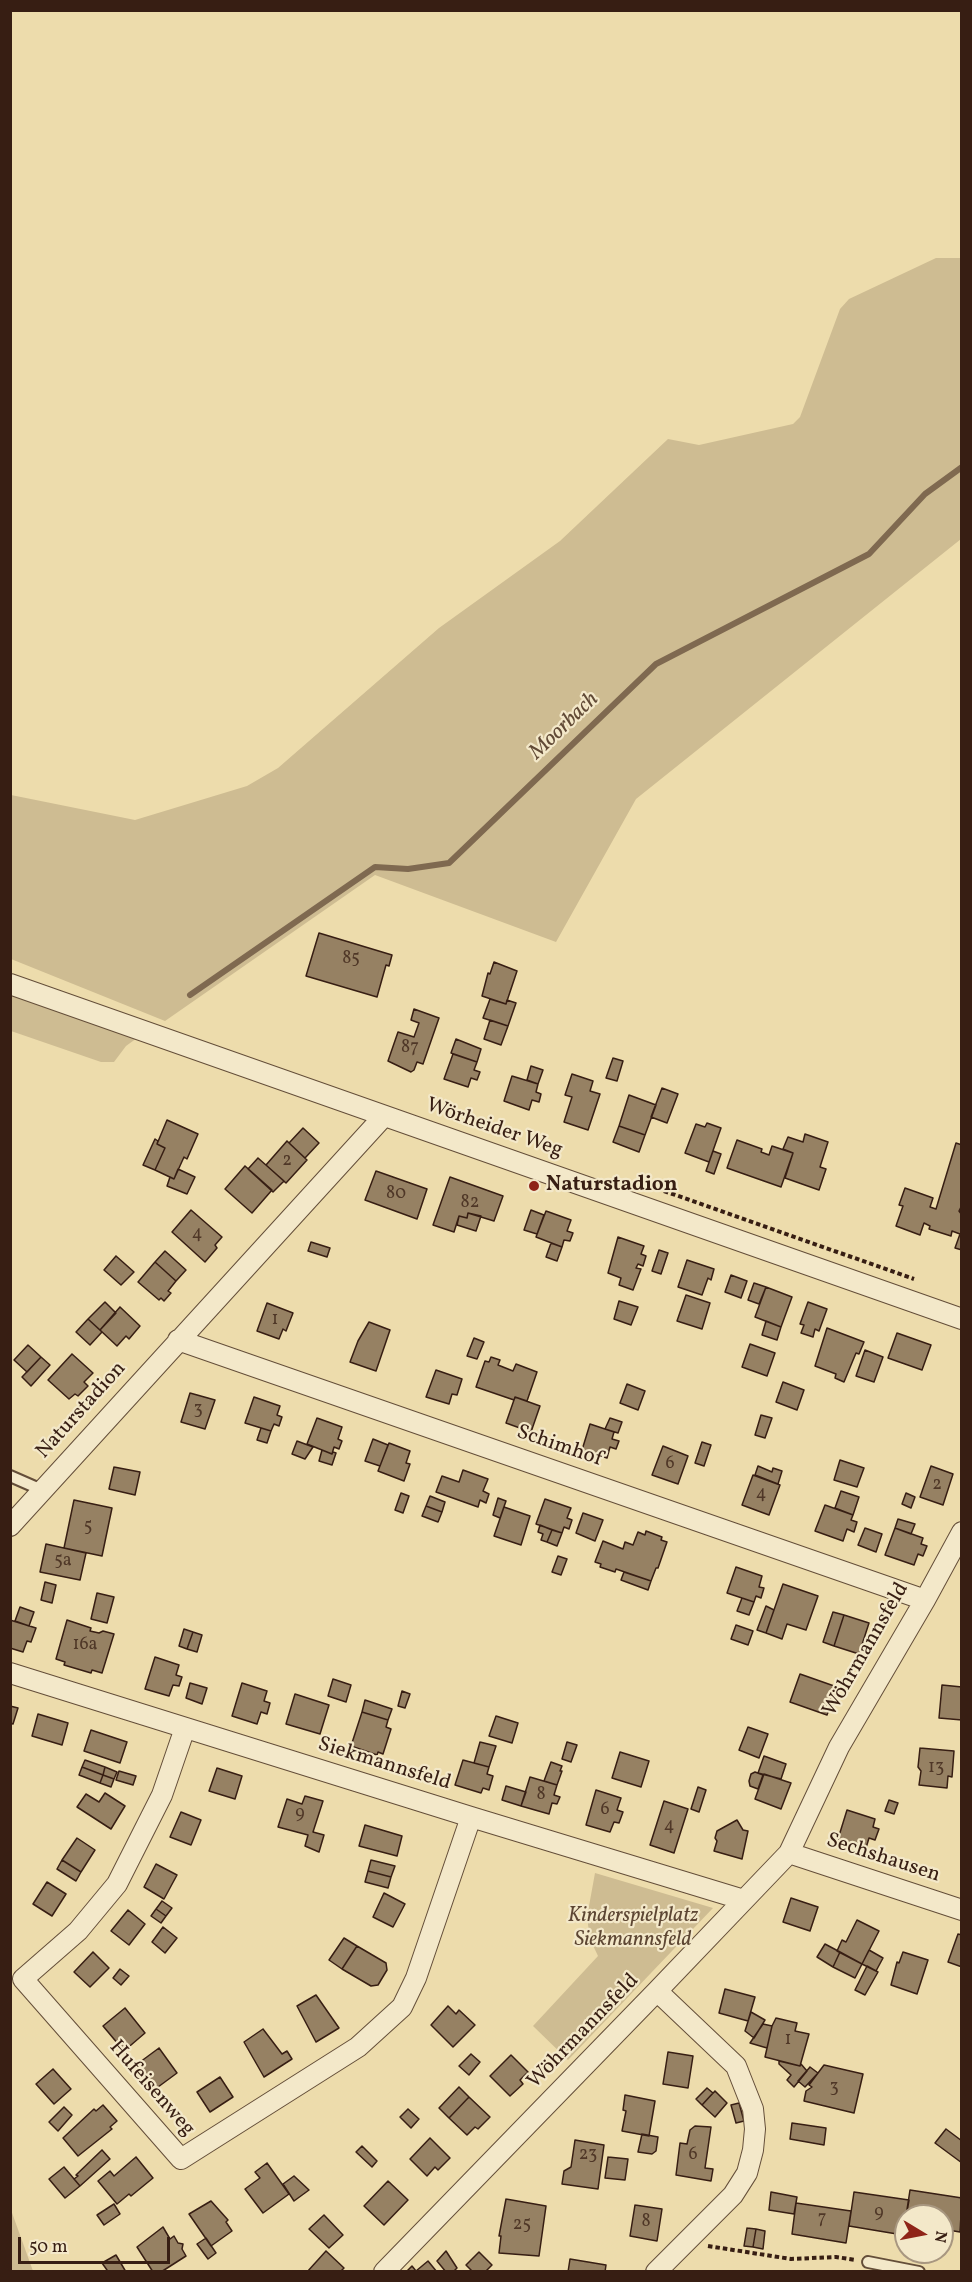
<!DOCTYPE html>
<meta charset="utf-8">
<style>
body{margin:0}
#map{position:relative;width:972px;height:2282px;overflow:hidden;background:#eddcac;font-family:Vollkorn,serif}
canvas{display:block}
.frame{position:absolute;inset:0;border:12px solid #371e13;pointer-events:none}
.north{position:absolute;left:894px;top:2204px;width:60px;height:60px;box-sizing:border-box;background:#f3e8c9;border:2px solid #a89780;border-radius:50%;rotate:100deg;font-size:16px;font-weight:700;line-height:24px;text-align:center;color:#371e13}
.north::after{content:'';display:block;margin:auto;width:21px;height:27px;background:#8f2418;clip-path:polygon(50% 0,100% 100%,50% 72%,0 100%)}
.scale{position:absolute;left:18px;top:2237px;width:152px;height:27px;box-sizing:border-box;border:3px solid #371e13;border-top:0;padding-left:8px;font-size:18px;line-height:21px;white-space:nowrap;color:#371e13;-webkit-text-stroke:4px #f3e8c9;paint-order:stroke}
</style>
<div id="map">
<canvas width="972" height="2282"></canvas>
<div class="frame"></div>
<div class="north">N</div>
<div class="scale">50 m</div>
</div>
<script>
const g = document.querySelector('canvas').getContext('2d');
g.lineJoin = 'round';
function fill(path, color) { g.fillStyle = color; g.fill(path, 'evenodd'); }
const toPath = rows => new Path2D(rows.map(r => 'M' + r).join(''));
function stroke(path, color, width, dash) { g.strokeStyle = color; g.lineWidth = width; g.lineCap = dash ? 'butt' : 'round'; g.setLineDash(dash || []); g.stroke(path); }
function label(font, color, halo, rows, align = 'center') {
  g.font = font + ' Vollkorn,serif'; g.lineWidth = 4.5; g.setLineDash([]); g.textBaseline = 'middle'; g.strokeStyle = halo; g.fillStyle = color; for (const [text, x, y, turn = 0] of rows) {
    g.save(); g.translate(x, y); g.rotate((+turn || 0) * Math.PI / 180); g.textAlign = isNaN(turn) ? turn : align; if (halo) g.strokeText(text, 0, 0); g.fillText(text, 0, 0); g.restore();
  }
}
fill(toPath([
 [936,258,961,258,961,539,636,799,556,942,375,875,165,1021,11,959,11,795,135,820,247,786,278,768,439,628,560,541,668,439,699,445,793,424,800,417,840,309,849,299],
 [11,995,137,1038,126,1046,114,1062,101,1062,11,1031],
 [595,1873,713,1908,568,2060,533,2026,598,1956,590,1939,587,1917],
 [11,2210,33,2271,11,2271]
]), '#cebc92');
stroke(toPath([
 [190,995,375,867,408,869,449,863,656,664,869,554,925,494,962,467]
]), '#7f6950', 6);
const building = toPath([
 [319,933,392,955,389,966,386,965,377,997,306,976,319,933],
 [494,962,517,971,506,1004,482,996,488,973,490,974,494,962],
 [490,999,506,1004,507,1000,516,1003,508,1026,483,1018,490,999],
 [414,1009,439,1018,423,1064,417,1062,414,1070,411,1072,388,1061,398,1032,414,1037,419,1023,411,1020,414,1009],
 [490,1020,508,1026,501,1045,484,1039,490,1020],
 [456,1039,481,1049,477,1062,451,1053,456,1039],
 [453,1054,477,1062,474,1070,480,1072,477,1080,471,1078,468,1087,444,1079,453,1054],
 [613,1058,623,1061,617,1081,606,1078,613,1058],
 [531,1066,543,1070,538,1084,527,1080,531,1066],
 [572,1074,593,1081,590,1091,600,1094,588,1130,564,1122,572,1097,565,1095,572,1074],
 [512,1076,538,1084,536,1092,541,1094,539,1102,532,1100,529,1110,504,1101,512,1076],
 [662,1088,678,1094,667,1123,651,1117,662,1088],
 [629,1095,656,1105,645,1135,619,1126,629,1095],
 [167,1120,198,1134,187,1159,184,1157,174,1179,155,1170,165,1148,157,1144,167,1120],
 [707,1123,721,1128,709,1162,685,1153,696,1124,705,1127,707,1123],
 [619,1126,645,1135,639,1152,613,1142,619,1126],
 [303,1128,319,1143,305,1158,289,1143,303,1128],
 [805,1134,828,1142,820,1167,826,1169,819,1190,785,1178,793,1153,783,1149,788,1137,803,1142,805,1134],
 [155,1139,158,1141,157,1144,165,1148,155,1170,143,1165,155,1139],
 [737,1140,762,1149,761,1152,769,1155,772,1146,793,1153,781,1187,727,1168,737,1140],
 [287,1141,307,1160,286,1183,266,1165,287,1141],
 [956,1143,962,1145,962,1205,959,1211,962,1215,962,1250,955,1248,960,1234,952,1231,951,1236,929,1229,930,1226,924,1223,920,1235,896,1226,903,1206,899,1205,905,1188,933,1198,930,1207,936,1209,956,1143],
 [713,1151,721,1154,714,1174,706,1171,713,1151],
 [258,1158,284,1181,273,1192,248,1169,258,1158],
 [245,1166,272,1190,252,1213,225,1189,245,1166],
 [178,1169,195,1177,187,1194,167,1186,170,1177,174,1179,178,1169],
 [376,1171,427,1189,417,1219,365,1200,376,1171],
 [450,1177,503,1196,494,1221,468,1213,467,1218,459,1216,454,1232,433,1225,450,1177],
 [191,1210,222,1237,215,1245,217,1248,205,1262,172,1232,191,1210],
 [531,1210,544,1215,537,1234,524,1230,531,1210],
 [546,1211,571,1220,567,1231,573,1233,570,1241,564,1240,562,1247,536,1237,546,1211],
 [468,1213,481,1216,476,1231,457,1225,459,1216,467,1218,468,1213],
 [618,1237,644,1246,641,1254,646,1256,643,1266,638,1264,636,1268,641,1269,633,1290,619,1285,621,1278,608,1273,618,1237],
 [311,1242,330,1248,327,1257,308,1251,311,1242],
 [551,1243,562,1247,557,1261,546,1257,551,1243],
 [659,1250,668,1253,661,1274,652,1271,659,1250],
 [165,1251,186,1270,176,1281,155,1262,165,1251],
 [116,1256,134,1272,121,1285,104,1270,116,1256],
 [687,1260,714,1269,711,1280,708,1278,702,1295,678,1287,687,1260],
 [155,1262,176,1281,168,1291,171,1293,164,1301,161,1298,159,1300,138,1282,155,1262],
 [731,1275,747,1281,741,1298,725,1292,731,1275],
 [754,1283,766,1287,759,1304,748,1300,754,1283],
 [766,1287,792,1297,781,1327,755,1317,766,1287],
 [686,1295,710,1303,702,1329,677,1321,686,1295],
 [619,1301,638,1307,631,1325,614,1319,619,1301],
 [105,1302,116,1313,100,1330,88,1319,105,1302],
 [808,1302,827,1309,819,1331,815,1329,813,1337,801,1333,804,1325,800,1324,808,1302],
 [267,1303,293,1313,286,1331,283,1329,279,1339,257,1331,267,1303],
 [120,1307,140,1326,129,1339,126,1336,117,1346,100,1330,120,1307],
 [88,1319,102,1332,90,1345,76,1332,88,1319],
 [766,1321,781,1327,777,1340,762,1335,766,1321],
 [369,1322,390,1330,376,1371,350,1362,358,1341,369,1322],
 [827,1328,864,1342,859,1354,856,1353,844,1382,835,1378,836,1374,815,1366,827,1328],
 [897,1333,931,1345,922,1370,888,1358,897,1333],
 [474,1338,484,1342,477,1359,467,1356,474,1338],
 [750,1344,775,1353,767,1376,742,1367,750,1344],
 [28,1345,41,1357,27,1372,14,1360,28,1345],
 [865,1350,883,1357,874,1382,856,1376,865,1350],
 [72,1354,93,1373,84,1382,88,1386,78,1396,75,1394,69,1399,48,1380,72,1354],
 [41,1357,50,1365,31,1386,22,1377,41,1357],
 [491,1357,500,1360,498,1365,513,1371,516,1364,537,1372,527,1401,515,1397,514,1400,476,1387,485,1361,489,1362,491,1357],
 [436,1370,462,1379,457,1395,452,1394,449,1404,426,1397,436,1370],
 [783,1382,804,1390,797,1410,776,1402,783,1382],
 [627,1384,645,1391,638,1410,620,1403,627,1384],
 [190,1393,215,1400,205,1429,181,1422,190,1393],
 [254,1397,280,1406,277,1415,282,1417,279,1426,274,1424,271,1431,245,1423,254,1397],
 [515,1397,540,1406,531,1432,506,1423,515,1397],
 [761,1415,772,1418,765,1438,755,1435,761,1415],
 [317,1418,342,1427,338,1439,342,1441,339,1449,334,1447,332,1454,307,1444,317,1418],
 [610,1418,622,1422,618,1433,605,1429,610,1418],
 [590,1424,614,1432,612,1439,619,1441,616,1449,610,1447,607,1458,582,1450,590,1424],
 [261,1428,271,1431,267,1443,257,1440,261,1428],
 [373,1439,388,1445,380,1466,365,1461,373,1439],
 [297,1441,313,1447,305,1459,292,1454,297,1441],
 [702,1442,711,1445,704,1466,695,1463,702,1442],
 [389,1443,410,1451,406,1463,410,1464,404,1481,378,1471,389,1443],
 [663,1446,688,1456,678,1484,652,1475,663,1446],
 [322,1450,332,1454,333,1452,336,1453,332,1465,319,1461,322,1450],
 [840,1460,864,1468,857,1487,834,1480,840,1460],
 [758,1466,772,1472,773,1468,782,1471,778,1484,755,1475,758,1466],
 [931,1466,953,1474,943,1505,920,1497,931,1466],
 [114,1467,140,1472,135,1495,109,1489,114,1467],
 [463,1470,488,1479,483,1491,489,1494,486,1503,480,1500,478,1507,436,1492,442,1476,459,1482,463,1470],
 [753,1475,780,1485,769,1515,742,1505,753,1475],
 [841,1491,859,1497,853,1515,835,1508,841,1491],
 [401,1493,409,1496,403,1513,395,1510,401,1493],
 [906,1493,915,1497,911,1508,902,1504,906,1493],
 [430,1496,445,1502,442,1512,426,1506,430,1496],
 [498,1498,506,1501,500,1518,493,1515,498,1498],
 [545,1499,571,1508,567,1518,572,1520,569,1529,564,1527,562,1533,536,1524,545,1499],
 [74,1500,112,1508,102,1556,64,1548,74,1500],
 [825,1505,853,1515,851,1520,857,1522,854,1532,847,1529,843,1541,815,1531,825,1505],
 [426,1506,442,1512,438,1522,422,1516,426,1506],
 [504,1507,530,1516,521,1545,494,1536,504,1507],
 [583,1513,603,1520,595,1541,576,1533,583,1513],
 [898,1519,915,1524,911,1534,895,1528,898,1519],
 [540,1525,552,1530,547,1542,541,1540,543,1534,538,1532,540,1525],
 [865,1528,882,1534,876,1552,858,1545,865,1528],
 [895,1528,923,1538,921,1544,927,1546,923,1556,918,1554,914,1565,885,1555,895,1528],
 [552,1530,562,1533,557,1546,547,1542,552,1530],
 [646,1531,662,1537,661,1540,667,1542,658,1568,656,1568,651,1581,616,1569,615,1572,600,1567,601,1564,595,1562,603,1541,623,1549,625,1542,633,1545,638,1532,645,1535,646,1531],
 [46,1544,86,1553,80,1580,40,1572,46,1544],
 [558,1556,567,1559,561,1575,552,1572,558,1556],
 [736,1567,762,1576,759,1587,764,1588,761,1598,756,1596,754,1602,727,1593,736,1567],
 [624,1572,651,1581,648,1590,621,1580,624,1572],
 [45,1582,56,1585,52,1603,41,1600,45,1582],
 [783,1584,818,1596,806,1630,787,1624,782,1639,766,1633,783,1584],
 [97,1593,114,1597,107,1623,91,1619,97,1593],
 [742,1598,754,1602,749,1615,737,1611,742,1598],
 [766,1606,774,1610,766,1633,757,1630,766,1606],
 [20,1607,34,1612,29,1626,15,1621,20,1607],
 [833,1612,844,1615,834,1646,823,1642,833,1612],
 [844,1615,869,1623,859,1654,834,1646,844,1615],
 [10,1620,36,1628,31,1642,27,1641,23,1652,10,1648,10,1620],
 [67,1620,91,1628,90,1631,99,1633,103,1631,114,1634,102,1673,92,1670,91,1673,64,1665,65,1662,56,1659,67,1620],
 [736,1625,753,1631,748,1645,731,1639,736,1625],
 [184,1629,193,1632,187,1649,179,1646,184,1629],
 [193,1632,202,1635,197,1652,187,1649,193,1632],
 [155,1657,179,1665,176,1675,182,1677,179,1686,173,1685,169,1696,145,1689,155,1657],
 [800,1674,837,1687,827,1715,790,1702,800,1674],
 [333,1679,351,1685,346,1702,328,1696,333,1679],
 [190,1683,207,1688,202,1704,186,1698,190,1683],
 [242,1683,267,1691,264,1701,270,1703,267,1714,261,1712,257,1724,232,1716,242,1683],
 [942,1685,962,1687,962,1720,939,1718,942,1685],
 [402,1691,410,1694,405,1708,398,1706,402,1691],
 [295,1694,329,1705,320,1734,286,1724,295,1694],
 [365,1700,392,1709,388,1720,362,1712,365,1700],
 [10,1706,18,1708,13,1724,10,1723,10,1706],
 [362,1712,388,1720,386,1727,391,1729,383,1754,378,1752,377,1755,351,1746,362,1712],
 [38,1714,68,1723,62,1745,32,1736,38,1714],
 [496,1716,518,1723,512,1743,489,1736,496,1716],
 [748,1727,768,1734,759,1758,739,1750,748,1727],
 [91,1730,127,1742,120,1763,84,1751,91,1730],
 [480,1742,496,1746,489,1767,474,1763,480,1742],
 [567,1742,577,1745,571,1762,562,1759,567,1742],
 [920,1748,954,1751,952,1777,948,1776,947,1788,919,1785,921,1771,918,1767,920,1748],
 [620,1752,649,1761,641,1787,612,1778,620,1752],
 [764,1756,786,1764,781,1779,758,1773,764,1756],
 [85,1760,105,1767,103,1775,82,1767,85,1760],
 [463,1760,489,1767,487,1774,493,1776,489,1790,483,1788,481,1793,455,1785,463,1760],
 [551,1762,562,1766,560,1771,562,1771,557,1785,544,1781,551,1762],
 [82,1767,103,1775,100,1783,79,1775,82,1767],
 [105,1767,117,1772,114,1779,103,1775,105,1767],
 [217,1768,242,1776,235,1799,209,1791,217,1768],
 [119,1771,136,1776,133,1785,116,1780,119,1771],
 [755,1772,763,1775,758,1789,750,1786,749,1781,751,1774,755,1772],
 [764,1774,791,1783,781,1809,755,1799,764,1774],
 [103,1775,114,1779,111,1787,100,1783,103,1775],
 [530,1777,557,1785,554,1795,560,1797,557,1804,552,1803,549,1814,521,1806,530,1777],
 [506,1786,526,1792,521,1806,502,1800,506,1786],
 [698,1787,706,1790,699,1812,691,1809,698,1787],
 [596,1790,621,1798,617,1810,623,1812,619,1823,614,1822,610,1832,586,1825,596,1790],
 [105,1793,125,1806,111,1829,77,1807,86,1794,99,1802,105,1793],
 [305,1796,323,1801,313,1832,324,1835,319,1852,305,1846,308,1835,278,1827,287,1799,302,1804,305,1796],
 [889,1800,898,1803,894,1814,885,1811,889,1800],
 [664,1801,688,1809,674,1853,650,1845,664,1801],
 [847,1810,875,1819,873,1827,879,1829,875,1840,869,1838,866,1848,838,1839,847,1810],
 [181,1812,201,1820,191,1845,170,1837,181,1812],
 [737,1820,743,1830,748,1831,742,1859,714,1851,717,1841,715,1838,717,1831,737,1820],
 [365,1825,402,1836,397,1856,359,1846,365,1825],
 [77,1838,95,1850,81,1872,62,1860,77,1838],
 [62,1860,81,1872,76,1881,57,1869,62,1860],
 [371,1860,395,1866,391,1877,368,1871,371,1860],
 [156,1864,177,1875,164,1899,144,1887,156,1864],
 [368,1871,391,1877,388,1888,365,1882,368,1871],
 [47,1882,66,1894,52,1916,33,1904,47,1882],
 [384,1893,405,1904,393,1927,373,1917,384,1893],
 [791,1898,818,1907,810,1931,783,1922,791,1898],
 [162,1901,172,1908,166,1916,156,1909,162,1901],
 [156,1909,166,1916,161,1923,151,1916,156,1909],
 [128,1910,145,1924,129,1945,111,1931,128,1910],
 [857,1920,879,1931,862,1964,837,1951,842,1940,846,1942,857,1920],
 [163,1927,177,1938,165,1953,152,1942,163,1927],
 [958,1934,962,1935,962,1967,948,1962,958,1934],
 [344,1938,357,1946,342,1969,329,1960,344,1938],
 [825,1944,840,1952,833,1967,817,1957,825,1944],
 [357,1946,386,1963,387,1970,378,1985,371,1986,342,1969,357,1946],
 [869,1950,883,1958,876,1971,862,1964,869,1950],
 [93,1952,109,1968,90,1987,74,1972,93,1952],
 [840,1952,862,1964,855,1978,833,1967,840,1952],
 [903,1952,928,1960,917,1994,891,1985,897,1962,899,1963,903,1952],
 [867,1966,878,1972,865,1995,855,1990,867,1966],
 [120,1969,129,1976,121,1985,113,1978,120,1969],
 [725,1989,755,1997,748,2021,719,2013,725,1989],
 [316,1995,339,2028,316,2042,297,2006,316,1995],
 [448,2006,456,2014,459,2010,475,2025,453,2047,431,2025,448,2006],
 [125,2008,145,2033,124,2051,103,2026,125,2008],
 [751,2012,765,2020,754,2038,745,2031,751,2012],
 [776,2018,797,2023,795,2031,809,2034,800,2066,765,2057,772,2026,776,2018],
 [763,2024,772,2026,767,2048,750,2043,763,2024],
 [263,2029,282,2054,287,2051,292,2059,264,2077,244,2042,263,2029],
 [159,2048,177,2073,154,2090,136,2065,159,2048],
 [668,2052,693,2056,688,2088,663,2084,668,2052],
 [471,2054,480,2062,469,2075,459,2066,471,2054],
 [511,2055,528,2072,520,2080,523,2084,510,2096,490,2076,511,2055],
 [779,2061,800,2066,801,2064,807,2071,794,2087,787,2080,791,2075,779,2064,779,2061],
 [824,2065,863,2074,854,2113,804,2101,806,2091,812,2087,809,2085,824,2065],
 [810,2067,818,2073,805,2087,798,2081,810,2067],
 [53,2069,71,2089,54,2104,36,2084,53,2069],
 [220,2077,233,2097,210,2112,197,2092,220,2077],
 [459,2087,469,2097,449,2118,439,2108,459,2087],
 [707,2088,713,2093,702,2105,696,2099,707,2088],
 [715,2091,727,2103,715,2117,702,2105,715,2091],
 [625,2095,655,2101,649,2136,622,2131,626,2111,623,2110,625,2095],
 [469,2097,490,2117,478,2129,475,2127,467,2135,449,2118,469,2097],
 [739,2103,744,2121,736,2123,731,2105,739,2103],
 [103,2105,117,2121,110,2127,112,2129,78,2156,63,2138,94,2109,96,2111,103,2105],
 [64,2107,72,2115,58,2131,49,2122,64,2107],
 [408,2109,419,2119,411,2128,400,2117,408,2109],
 [792,2123,826,2128,824,2145,790,2139,792,2123],
 [695,2126,711,2127,705,2168,713,2169,711,2181,676,2175,680,2143,687,2144,690,2130,695,2126],
 [946,2129,962,2141,962,2163,935,2143,946,2129],
 [642,2134,658,2137,656,2151,652,2154,638,2152,642,2134],
 [430,2138,450,2158,438,2170,435,2167,427,2176,410,2159,430,2138],
 [575,2140,604,2145,598,2189,562,2184,564,2171,571,2167,575,2140],
 [362,2146,377,2161,372,2167,356,2152,362,2146],
 [102,2150,110,2159,80,2186,74,2179,78,2176,76,2175,102,2150],
 [136,2157,153,2178,131,2196,129,2194,117,2204,98,2181,110,2171,114,2176,136,2157],
 [608,2157,628,2159,625,2180,605,2178,608,2157],
 [267,2163,289,2194,263,2213,245,2189,260,2178,255,2172,267,2163],
 [64,2167,80,2186,65,2198,49,2179,64,2167],
 [294,2176,309,2190,294,2201,283,2184,294,2176],
 [388,2181,408,2200,384,2225,364,2206,388,2181],
 [910,2190,962,2198,960,2232,942,2229,942,2216,906,2216,910,2190],
 [771,2192,797,2197,794,2214,769,2210,771,2192],
 [854,2192,909,2200,903,2235,849,2226,854,2192],
 [506,2199,546,2206,539,2256,499,2253,501,2236,499,2236,506,2199],
 [211,2201,228,2220,226,2222,232,2231,211,2246,189,2214,211,2201],
 [796,2203,851,2211,846,2243,792,2234,796,2203],
 [114,2204,120,2214,104,2225,97,2215,114,2204],
 [635,2205,662,2209,657,2241,630,2236,635,2205],
 [324,2215,343,2235,329,2248,309,2229,324,2215],
 [163,2227,170,2239,174,2236,178,2243,183,2244,182,2249,186,2256,161,2272,153,2272,137,2247,163,2227],
 [747,2228,756,2229,753,2247,744,2246,747,2228],
 [756,2229,765,2231,763,2249,753,2247,756,2229],
 [206,2238,216,2253,208,2259,197,2244,206,2238],
 [326,2251,344,2268,340,2272,307,2272,326,2251],
 [446,2251,457,2268,453,2272,446,2272,437,2261,446,2251],
 [479,2252,492,2265,485,2272,473,2272,466,2265,479,2252],
 [116,2255,126,2272,105,2272,107,2270,102,2263,116,2255],
 [570,2259,606,2265,605,2272,568,2272,570,2259],
 [428,2261,437,2272,407,2271,412,2266,416,2271,428,2261]
]);
fill(building, '#968163');
stroke(building, '#371e13', 1.5);
const service = toPath([
 [10,1476,42,1490],
 [868,2262,919,2272]
]);
const minor = toPath([
 [10,984,962,1319],
 [178,1340,925,1600],
 [10,1526,384,1116],
 [10,1673,471,1817,744,1900],
 [185,1728,162,1795,117,1884,78,1931,23,1979,181,2159,358,2047,402,2007,416,1978,471,1817],
 [789,1853,962,1910],
 [384,2272,657,1991,789,1853,839,1747,925,1600,962,1532],
 [656,2272,733,2195,747,2173,753,2150,755,2129,753,2109,736,2066,657,1991]
]);
stroke(service, '#644e39', 14);
stroke(minor, '#644e39', 22);
stroke(toPath([
 [664,1191,914,1279],
 [708,2246,791,2259,836,2257,856,2260]
]), '#371e13', 4, [4.5, 3]);
stroke(service, '#f3e8c9', 10);
stroke(minor, '#f3e8c9', 20);
for (const [x, y, r, color] of [
 [534,1186,6,"#8f2418"]
]) { const dot = new Path2D(); dot.arc(x, y, r, 0, 2 * Math.PI); g.fillStyle = color; g.fill(dot); stroke(dot, '#f3e8c9', 2); }
label('18px', '#4f3727', null, [
 ["85",351,960],
 ["87",410,1049],
 ["2",287,1162],
 ["80",396,1195],
 ["82",470,1204],
 ["4",197,1235],
 ["1",275,1321],
 ["3",198,1411],
 ["6",670,1465],
 ["2",937,1486],
 ["4",761,1495],
 ["5",88,1528],
 ["5a",63,1562],
 ["16a",85,1646],
 ["13",936,1769],
 ["8",541,1796],
 ["6",605,1811],
 ["9",300,1815],
 ["4",669,1827],
 ["1",788,2041],
 ["3",834,2089],
 ["23",588,2156],
 ["6",693,2156],
 ["9",879,2214],
 ["7",822,2220],
 ["8",646,2223],
 ["25",522,2226]
]);
label('21px', '#371e13', '#f3e8c9', [
 ["Wörheider Weg",494,1129,19],
 ["Naturstadion",82,1411,-48],
 ["Schimhof",559,1447,19],
 ["Wöhrmannsfeld",867,1650,-60],
 ["Siekmannsfeld",384,1765,17],
 ["Sechshausen",883,1859,18],
 ["Wöhrmannsfeld",584,2032,-46],
 ["Hufeisenweg",151,2089,49]
]);
label('bold 21px', '#371e13', '#f3e8c9', [
 ["Naturstadion",546,1186]
], 'left');
label('italic 21px', '#5d4633', '#f3e8c9', [
 ["Kinderspielplatz",633,1917],
 ["Siekmannsfeld",633,1941]
]);
label('italic 22px', '#614a36', '#f3e8c9', [
 ["Moorbach",565,727,-44]
]);
</script>
